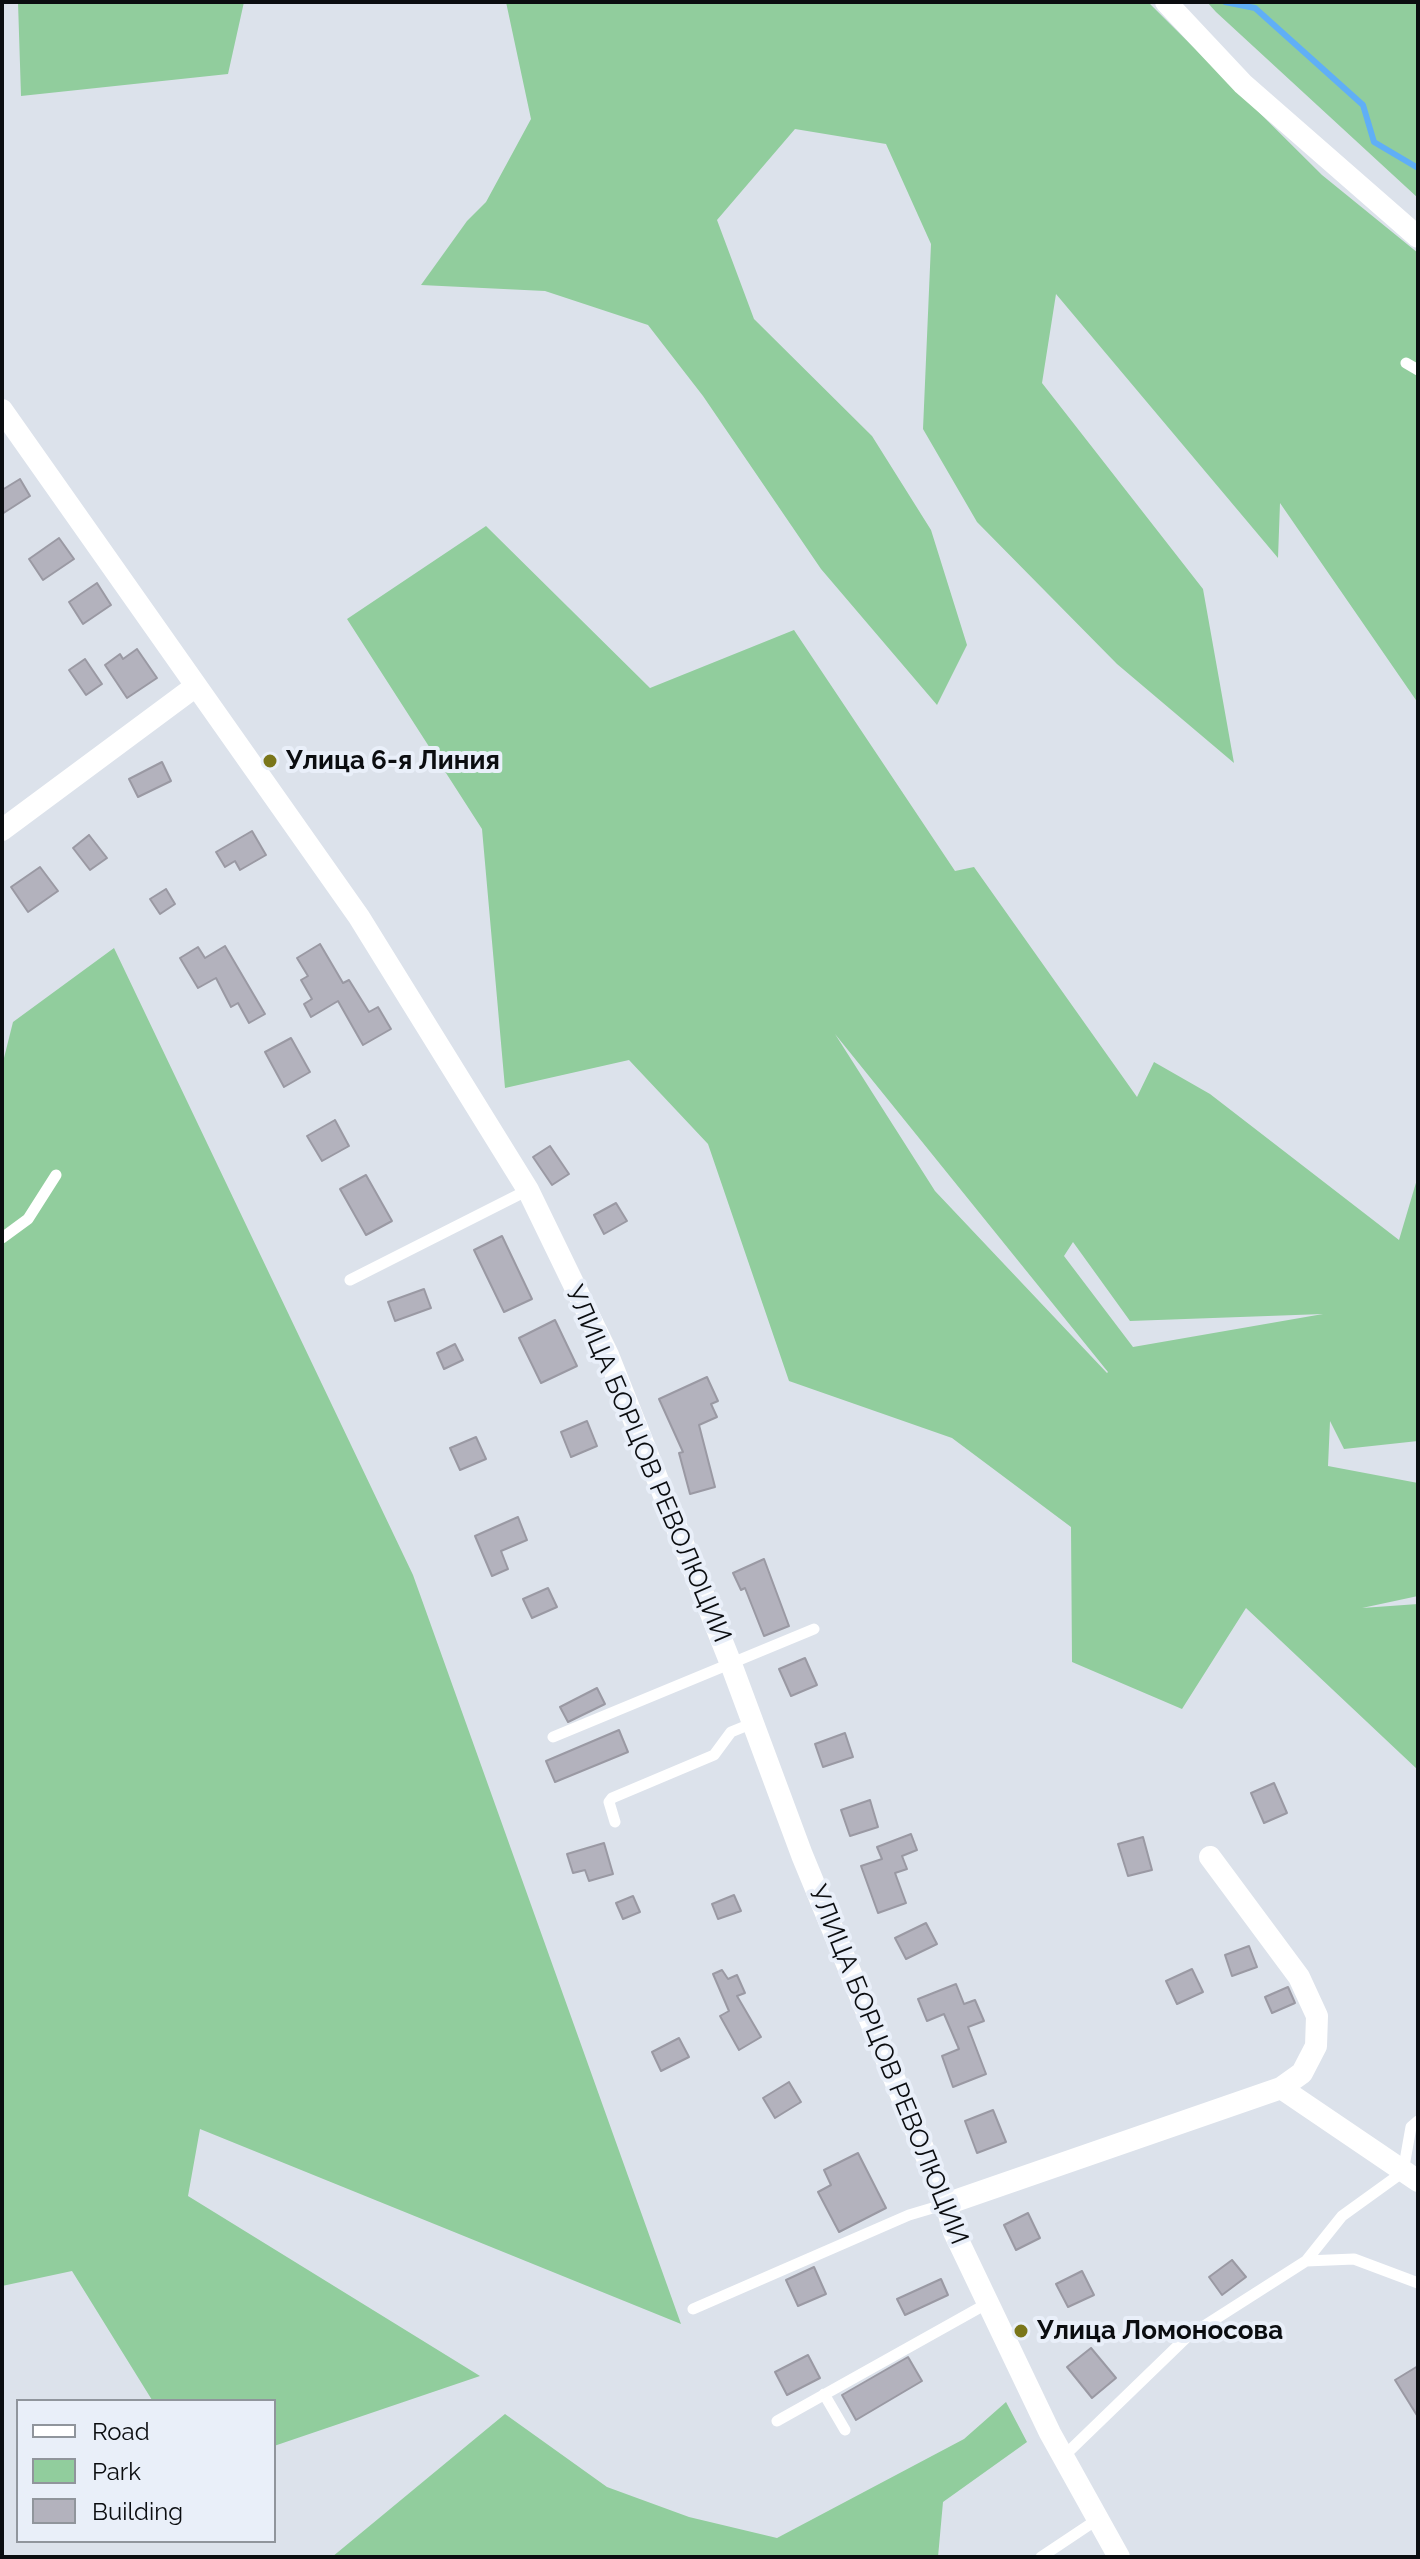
<!DOCTYPE html>
<meta charset="utf-8">
<style>
body{margin:0}
#map{position:relative;width:1420px;height:2559px;overflow:hidden;background:#dce2eb;font-family:Raleway,sans-serif}
canvas{display:block}
.frame{position:absolute;inset:0;border:4px solid #0b0d10;pointer-events:none}
.legend{position:absolute;left:16px;top:2399px;width:260px;height:144px;box-sizing:border-box;background:#e9eff9;border:2px solid #90959c;margin:0;padding:10px 14px;list-style:none;font-size:24px;color:#0b0d10}
.legend li{display:flex;align-items:center;gap:16px;height:40px}
.legend b{width:40px;border:2px solid #90959c}
</style>
<div id="map">
<canvas width="1420" height="2559"></canvas>
<div class="frame"></div>
<ul class="legend">
<li><b style="height:10px;background:#fff"></b>Road</li>
<li><b style="height:22px;background:#91cd9d"></b>Park</li>
<li><b style="height:22px;background:#b3b2bd"></b>Building</li>
</ul>
</div>
<script>
const g = document.querySelector('canvas').getContext('2d');
g.lineJoin = 'round';
function fill(path, color) { g.fillStyle = color; g.fill(path, 'evenodd'); }
const toPath = rows => new Path2D(rows.map(r => 'M' + r).join(''));
function stroke(path, color, width, dash) { g.strokeStyle = color; g.lineWidth = width; g.lineCap = dash ? 'butt' : 'round'; g.setLineDash(dash || []); g.stroke(path); }
function label(font, color, halo, rows, align = 'center') {
  g.font = font + ' Raleway,sans-serif'; g.lineWidth = 8; g.setLineDash([]); g.textBaseline = 'middle'; g.strokeStyle = halo; g.fillStyle = color; for (const [text, x, y, turn = 0] of rows) {
    g.save(); g.translate(x, y); g.rotate((+turn || 0) * Math.PI / 180); g.textAlign = isNaN(turn) ? turn : align; if (halo) g.strokeText(text, 0, 0); g.fillText(text, 0, 0); g.restore();
  }
}
fill(toPath([
 [18,2,244,2,228,74,21,96],
 [506,2,1148,2,1322,175,1418,253,1418,703,1280,503,1278,558,1056,294,1042,383,1203,589,1234,763,1117,664,977,522,923,429,931,244,886,144,795,129,717,220,754,319,872,436,931,530,967,645,937,705,821,569,703,396,648,325,545,291,421,285,467,221,486,202,531,119],
 [1207,2,1418,2,1418,198,1216,12],
 [486,526,650,688,794,630,955,871,974,867,1137,1097,1154,1062,1210,1094,1399,1240,1418,1176,1418,1441,1344,1449,1330,1421,1328,1466,1418,1483,1418,1596,1362,1608,1418,1604,1418,1770,1246,1608,1182,1709,1072,1662,1071,1527,952,1438,789,1381,708,1144,629,1060,505,1088,482,829,347,619],
 [835,1034,1108,1372,1107,1373,935,1191],
 [1073,1242,1130,1321,1323,1314,1133,1347,1064,1256],
 [114,948,413,1575,681,2324,200,2129,188,2196,480,2376,274,2446,274,2401,152,2400,72,2271,2,2286,2,1066,13,1022],
 [1006,2402,1027,2442,943,2502,938,2557,332,2557,505,2414,607,2487,689,2517,777,2538,964,2439]
]), '#91cd9d');
stroke(toPath([
 [1225,2,1255,8,1363,105,1374,142,1418,168]
]), '#60aff6', 6);
const building = toPath([
 [20,479,30,496,2,514,2,490,20,479],
 [59,538,74,559,43,580,29,559,59,538],
 [97,583,111,605,83,624,69,602,97,583],
 [137,649,157,678,127,698,105,665,120,654,123,659,137,649],
 [85,659,102,684,86,695,69,670,85,659],
 [162,762,171,781,138,797,129,779,162,762],
 [252,831,266,855,240,870,235,861,225,867,216,852,252,831],
 [89,835,107,858,90,870,73,848,89,835],
 [40,867,58,891,28,912,11,887,40,867],
 [166,889,175,904,160,914,150,899,166,889],
 [320,944,343,983,349,980,369,1012,378,1007,391,1029,363,1045,338,1001,311,1017,304,1004,312,999,301,980,308,976,297,958,320,944],
 [225,946,265,1014,249,1023,238,1003,231,1007,216,978,198,988,180,958,198,947,205,958,225,946],
 [291,1038,310,1072,284,1087,265,1052,291,1038],
 [335,1120,349,1146,322,1161,307,1136,335,1120],
 [550,1146,569,1174,552,1185,533,1157,550,1146],
 [366,1175,392,1221,366,1235,340,1189,366,1175],
 [616,1203,627,1221,604,1234,594,1215,616,1203],
 [502,1236,532,1299,504,1312,474,1250,502,1236],
 [424,1289,431,1308,395,1321,388,1302,424,1289],
 [555,1320,577,1366,541,1383,519,1338,555,1320],
 [455,1344,463,1360,444,1369,437,1353,455,1344],
 [707,1377,718,1401,711,1404,717,1417,699,1425,715,1487,690,1494,679,1453,683,1452,659,1399,707,1377],
 [587,1421,597,1446,571,1457,561,1432,587,1421],
 [476,1437,486,1459,460,1470,450,1448,476,1437],
 [518,1517,527,1540,501,1551,508,1569,492,1576,475,1536,518,1517],
 [764,1559,789,1626,764,1636,745,1588,741,1590,733,1573,764,1559],
 [548,1588,557,1607,532,1618,523,1599,548,1588],
 [805,1658,817,1685,791,1696,779,1669,805,1658],
 [597,1688,605,1704,568,1722,560,1707,597,1688],
 [619,1730,628,1752,555,1782,546,1761,619,1730],
 [845,1733,853,1757,823,1767,815,1744,845,1733],
 [1274,1783,1287,1813,1264,1823,1251,1793,1274,1783],
 [870,1800,878,1827,850,1836,841,1810,870,1800],
 [911,1834,917,1850,902,1856,907,1869,895,1873,906,1903,878,1913,861,1866,882,1859,877,1847,911,1834],
 [1143,1837,1152,1870,1128,1876,1118,1844,1143,1837],
 [604,1843,613,1874,589,1881,585,1870,573,1873,567,1854,604,1843],
 [734,1895,741,1911,718,1919,712,1904,734,1895],
 [633,1896,640,1912,623,1919,616,1903,633,1896],
 [926,1923,937,1944,906,1959,895,1938,926,1923],
 [1249,1946,1257,1967,1232,1976,1225,1955,1249,1946],
 [1192,1969,1203,1992,1177,2004,1166,1981,1192,1969],
 [722,1970,728,1979,737,1975,745,1993,737,1996,761,2037,739,2050,720,2016,729,2011,713,1974,722,1970],
 [956,1984,964,2004,975,2000,984,2021,968,2027,986,2074,953,2087,942,2056,959,2049,944,2014,927,2021,918,1999,956,1984],
 [1288,1987,1295,2003,1272,2013,1265,1997,1288,1987],
 [679,2038,689,2057,661,2071,652,2052,679,2038],
 [789,2082,801,2102,775,2118,763,2098,789,2082],
 [993,2110,1006,2142,977,2153,965,2121,993,2110],
 [858,2153,886,2208,839,2232,818,2192,831,2185,824,2170,858,2153],
 [1028,2213,1040,2238,1016,2250,1004,2225,1028,2213],
 [1232,2260,1246,2277,1222,2295,1209,2277,1232,2260],
 [814,2267,826,2294,798,2306,786,2280,814,2267],
 [1082,2271,1094,2295,1068,2307,1056,2284,1082,2271],
 [941,2279,948,2295,905,2315,897,2299,941,2279],
 [1091,2348,1116,2378,1092,2398,1067,2367,1091,2348],
 [808,2355,820,2378,787,2395,775,2372,808,2355],
 [908,2357,922,2381,856,2420,842,2395,908,2357],
 [1418,2366,1418,2417,1395,2380,1418,2366]
]);
fill(building, '#b3b2bd');
stroke(building, '#9a99a3', 2);
stroke(toPath([
 [1406,363,1418,370],
 [2,1238,28,1219,56,1175],
 [350,1280,528,1190],
 [553,1737,814,1629],
 [615,1822,609,1802,612,1798,714,1755,731,1732,753,1723],
 [1306,2261,1354,2259,1418,2283],
 [693,2309,909,2215,946,2204],
 [824,2394,845,2430],
 [777,2421,988,2303],
 [1064,2456,1187,2337,1306,2261,1342,2216,1403,2172,1411,2127,1418,2121],
 [1041,2557,1098,2519]
]), '#fff', 11);
stroke(toPath([
 [1166,2,1243,84,1418,237],
 [2,410,359,917,528,1190,608,1355,731,1664,802,1855,946,2204,954,2232,1050,2433,1119,2557],
 [2,830,196,686],
 [1210,1857,1299,1977,1317,2016,1316,2046,1302,2073,1281,2088,1418,2181],
 [946,2204,1281,2088]
]), '#fff', 22);
for (const [x, y, r, color] of [
 [270,761,8,"#7a761a"],
 [1021,2331,8,"#7a761a"]
]) { const dot = new Path2D(); dot.arc(x, y, r, 0, 2 * Math.PI); g.fillStyle = color; g.fill(dot); stroke(dot, '#e9eff9', 3); }
label('bold 26px', '#0b0d10', '#e9eff9', [
 ["Улица 6-я Линия",286,761],
 ["Улица Ломоносова",1037,2331]
], 'left');
label('26px', '#0b0d10', '#e9eff9', [
 ["УЛИЦА БОРЦОВ РЕВОЛЮЦИИ",648,1464,67],
 ["УЛИЦА БОРЦОВ РЕВОЛЮЦИИ",888,2065,68]
]);
</script>
